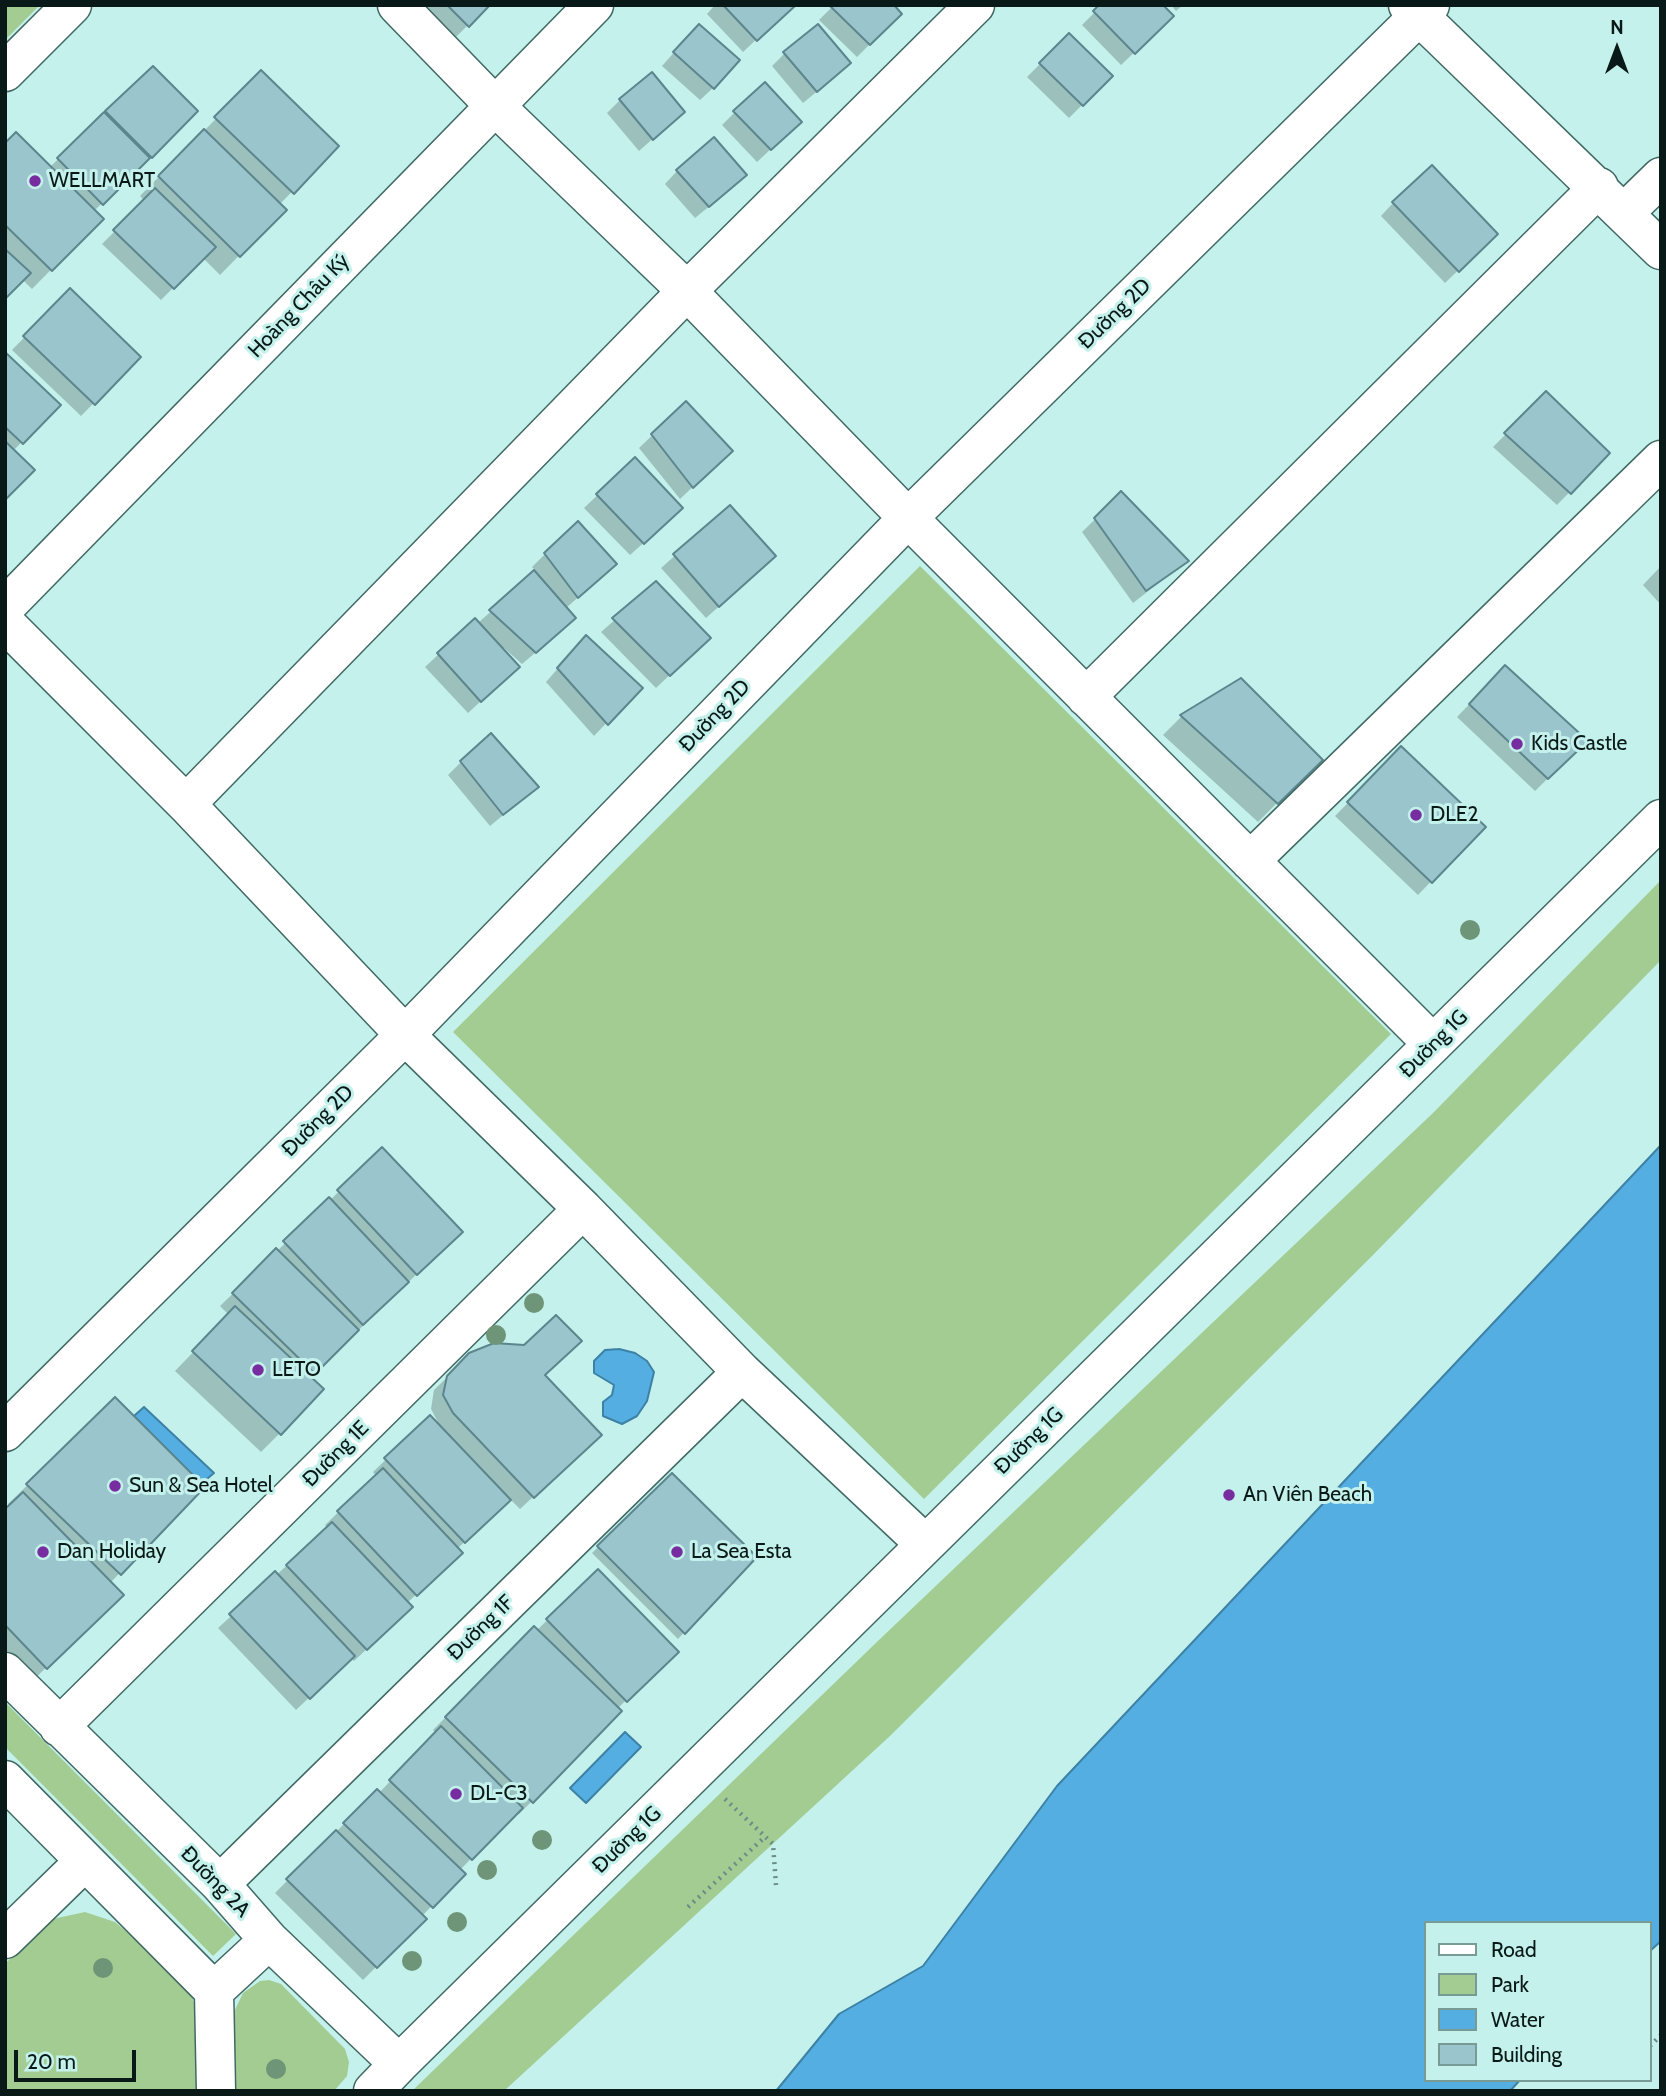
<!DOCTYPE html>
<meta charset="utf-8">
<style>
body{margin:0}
#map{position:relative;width:1666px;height:2096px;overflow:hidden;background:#c4f1eb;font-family:Cabin,sans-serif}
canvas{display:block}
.frame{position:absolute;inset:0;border:7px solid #081917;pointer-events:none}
.legend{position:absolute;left:1424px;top:1921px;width:228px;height:161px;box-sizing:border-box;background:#c4f1eb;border:2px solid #799b96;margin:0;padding:9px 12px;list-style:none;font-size:21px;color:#081917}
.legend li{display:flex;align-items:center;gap:14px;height:35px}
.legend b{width:35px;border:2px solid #799b96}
.north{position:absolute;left:1582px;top:14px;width:70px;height:70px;-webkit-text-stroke:5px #c4f1eb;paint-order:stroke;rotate:0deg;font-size:19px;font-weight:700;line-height:28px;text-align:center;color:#081917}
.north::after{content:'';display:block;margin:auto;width:24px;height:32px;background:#081917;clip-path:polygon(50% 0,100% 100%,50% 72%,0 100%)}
.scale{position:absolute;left:14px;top:2050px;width:122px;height:32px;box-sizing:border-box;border:4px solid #081917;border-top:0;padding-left:9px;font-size:21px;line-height:24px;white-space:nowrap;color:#081917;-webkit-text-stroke:5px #c4f1eb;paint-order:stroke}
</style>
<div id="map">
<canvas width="1666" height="2096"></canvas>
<div class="frame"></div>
<ul class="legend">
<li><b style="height:9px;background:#fff"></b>Road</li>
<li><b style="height:19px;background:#a3cc93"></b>Park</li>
<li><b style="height:19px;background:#54aee2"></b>Water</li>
<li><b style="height:19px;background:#9ac5cd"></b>Building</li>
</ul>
<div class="north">N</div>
<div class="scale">20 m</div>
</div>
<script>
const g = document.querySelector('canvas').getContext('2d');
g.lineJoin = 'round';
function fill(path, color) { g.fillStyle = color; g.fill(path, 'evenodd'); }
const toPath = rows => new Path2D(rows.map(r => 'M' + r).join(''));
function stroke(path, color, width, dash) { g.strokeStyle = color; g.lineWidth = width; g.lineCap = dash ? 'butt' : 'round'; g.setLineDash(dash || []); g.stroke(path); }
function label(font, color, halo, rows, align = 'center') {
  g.font = font + ' Cabin,sans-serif'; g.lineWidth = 6; g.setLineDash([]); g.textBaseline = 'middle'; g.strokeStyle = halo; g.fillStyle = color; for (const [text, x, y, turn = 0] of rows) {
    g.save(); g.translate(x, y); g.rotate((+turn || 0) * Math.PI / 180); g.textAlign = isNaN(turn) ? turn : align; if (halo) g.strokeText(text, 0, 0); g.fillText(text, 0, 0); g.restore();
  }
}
fill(toPath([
 [5,5,40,5,5,40],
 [920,566,1391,1034,924,1499,453,1032],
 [1661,880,1661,960,1373,1255,890,1736,504,2091,412,2091,880,1639,1434,1112],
 [5,1702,236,1934,213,1956,5,1747],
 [85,1912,115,1922,157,1957,192,1997,200,2020,200,2091,5,2091,5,1964,48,1920],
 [269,1980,281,1984,345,2049,349,2062,347,2076,334,2091,235,2091,234,2012,243,1993,260,1981]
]), '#a3cc93');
const water = toPath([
 [1661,1145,1661,1941,1650,1951,1650,1923,1426,1923,1426,2080,1520,2080,1510,2091,776,2091,839,2014,923,1966,1057,1786,1661,1145],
 [619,1349,635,1353,647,1361,654,1372,647,1401,637,1416,622,1424,603,1416,603,1402,612,1395,614,1385,594,1373,594,1361,605,1350,619,1349],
 [144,1407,214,1473,201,1484,134,1416,144,1407],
 [625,1732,641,1747,586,1803,570,1788,625,1732]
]);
fill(water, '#54aee2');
stroke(water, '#3d81a5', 2);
fill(toPath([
 [421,5,488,5,455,38],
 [715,5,792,6,743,52,707,14],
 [834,5,891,5,900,14,857,57,819,20],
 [1102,5,1159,29,1121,65,1082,25],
 [1171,5,1183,5,1176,11],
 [1069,35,1111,76,1069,118,1027,77],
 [686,39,713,88,700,100,662,66],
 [784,54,836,76,803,103,772,66],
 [261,73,337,146,279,205,284,210,220,275,203,258,161,300,102,244,145,201,140,196],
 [620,100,683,112,639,151,607,113],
 [196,111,94,211,101,219,32,289,22,279,5,297,5,145,50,167,107,112],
 [735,112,787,134,757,162,722,125],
 [677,171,732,188,695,218,665,184],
 [1393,203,1496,234,1445,283,1381,216],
 [70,291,139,357,81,416,12,350],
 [5,354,58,405,13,451,5,497],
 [1546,394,1608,453,1557,505,1493,447],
 [686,403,718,463,680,499,639,448],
 [635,459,668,521,630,555,584,508],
 [1121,494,1187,561,1133,603,1082,532],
 [730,507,761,569,706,618,661,568],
 [545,554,602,576,565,609,561,631,522,664,504,648,502,649,505,679,468,713,425,667,475,620,478,623,536,571,532,567],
 [1661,566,1661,605,1643,585],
 [656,584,696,650,656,688,601,632],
 [574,650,640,688,594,736,546,682],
 [1505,667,1586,741,1535,791,1457,717],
 [1241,680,1320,760,1258,822,1163,735,1182,716],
 [1401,749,1483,827,1418,895,1335,816],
 [461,762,537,787,490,826,448,775],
 [382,1150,448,1244,309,1378,280,1433,261,1452,175,1371,229,1315,220,1306],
 [470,1355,543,1376,587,1447,520,1509,510,1499,457,1549,448,1565,407,1603,398,1620,354,1661,351,1658,296,1710,218,1628,328,1528,325,1525,376,1476,373,1472,430,1417,441,1428,431,1409,434,1390],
 [115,1400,203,1487,110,1583,102,1614,27,1686,5,1664,5,1511,11,1506,8,1504],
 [672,1476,754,1557,678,1639,592,1553],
 [598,1571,676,1652,617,1709,532,1801,519,1814,517,1812,460,1870,463,1874,422,1916,424,1919,363,1980,275,1893,377,1791,379,1793,436,1733,433,1730,534,1628,536,1631]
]), '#0003');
const building = toPath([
 [447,5,490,5,469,27,447,5],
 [723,5,794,5,795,6,757,41,723,5],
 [894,5,902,14,870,45,830,6,894,5],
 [1099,5,1163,5,1174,16,1135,54,1093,11,1099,5],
 [699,24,740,60,714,89,673,52,699,24],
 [818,24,851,63,817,92,783,52,818,24],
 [1069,33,1113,76,1083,106,1039,63,1069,33],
 [153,66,198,111,152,158,105,111,153,66],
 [261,70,339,146,294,194,214,117,261,70],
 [652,72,685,112,653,140,619,99,652,72],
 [765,82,802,122,771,150,733,111,765,82],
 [104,112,150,158,103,205,57,158,104,112],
 [204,129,287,210,240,257,158,176,204,129],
 [16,132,104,219,52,271,5,225,5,143,16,132],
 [714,137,747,175,709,207,676,170,714,137],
 [1432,165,1498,234,1459,272,1392,202,1432,165],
 [155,188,216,247,174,289,113,230,155,188],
 [5,249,31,273,5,299,5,249],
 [70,288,141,357,95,405,23,336,70,288],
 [5,352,61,405,23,444,5,427,5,352],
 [1546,391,1610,453,1571,494,1504,433,1546,391],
 [686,401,733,451,693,488,651,434,686,401],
 [5,441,35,470,5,500,5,441],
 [635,457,683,508,644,544,596,494,635,457],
 [1121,491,1189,561,1146,591,1094,518,1121,491],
 [730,505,776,556,719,607,673,554,730,505],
 [578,521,617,564,578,598,544,553,578,521],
 [534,570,576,618,536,653,489,610,534,570],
 [656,581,711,638,670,676,612,618,656,581],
 [475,618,520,667,481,702,437,653,475,618],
 [586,635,643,688,608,725,557,668,586,635],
 [1505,665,1588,741,1548,779,1469,704,1505,665],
 [1241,678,1323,760,1278,804,1180,715,1241,678],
 [491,733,539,787,503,815,460,761,491,733],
 [1401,746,1486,827,1432,883,1347,802,1401,746],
 [382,1147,463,1232,417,1275,337,1190,382,1147],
 [329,1197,409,1282,363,1325,283,1241,329,1197],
 [276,1248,359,1330,315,1374,232,1293,276,1248],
 [235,1306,324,1389,281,1435,192,1351,235,1306],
 [556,1315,582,1341,545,1375,602,1435,534,1498,453,1413,443,1395,447,1376,469,1353,494,1343,524,1345,556,1315],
 [115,1397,205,1487,121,1575,26,1484,115,1397],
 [430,1415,511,1500,465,1543,384,1458,430,1415],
 [383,1468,463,1553,417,1596,337,1511,383,1468],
 [672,1473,757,1557,685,1634,597,1546,672,1473],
 [23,1492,124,1595,47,1669,5,1625,5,1509,23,1492],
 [332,1522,413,1607,367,1650,286,1565,332,1522],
 [598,1569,679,1652,627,1702,546,1619,598,1569],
 [275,1571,355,1656,310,1699,229,1614,275,1571],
 [534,1626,622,1711,533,1803,445,1717,534,1626],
 [441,1726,523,1808,472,1860,389,1780,441,1726],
 [377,1789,466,1874,433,1908,343,1823,377,1789],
 [336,1830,427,1919,377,1968,286,1879,336,1830]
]);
fill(building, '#9ac5cd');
stroke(building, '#5c858d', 2);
const minor = toPath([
 [397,5,495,106,687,291,908,518,1433,1044],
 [1408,5,1661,250],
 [5,72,72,5],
 [1624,213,1661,177],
 [5,607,594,5],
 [5,623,186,804,405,1035,583,1209,742,1372,924,1543],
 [1086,697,1599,187],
 [186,804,687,291,975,5],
 [1250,861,1661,460],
 [5,1432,405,1035,908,518,1430,5],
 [5,1672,220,1884,269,1940,399,2064,373,2091],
 [59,1727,583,1209],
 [5,1780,214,1991,216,2091],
 [220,1884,742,1372],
 [5,1939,85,1861],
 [214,1991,269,1940],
 [399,2064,1661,819]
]);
stroke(minor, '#406964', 41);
stroke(toPath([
 [725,1799,773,1844,776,1885],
 [688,1907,765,1837],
 [1650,2046,1661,2035]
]), '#6c8c88', 4.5, [2, 5]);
stroke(minor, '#fff', 38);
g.fillStyle = '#6e9577';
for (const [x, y] of [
 [1470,930],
 [534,1303],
 [496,1335],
 [542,1840],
 [487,1870],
 [457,1922],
 [412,1961],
 [103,1968],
 [276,2069]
]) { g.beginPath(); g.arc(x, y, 10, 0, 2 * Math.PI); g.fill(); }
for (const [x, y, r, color] of [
 [35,181,7,"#772d9f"],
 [1517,744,7,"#772d9f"],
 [1416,815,7,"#772d9f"],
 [258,1370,7,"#772d9f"],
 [115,1486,7,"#772d9f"],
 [1229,1495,7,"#772d9f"],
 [43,1552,7,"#772d9f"],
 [677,1552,7,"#772d9f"],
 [456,1794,7,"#772d9f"]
]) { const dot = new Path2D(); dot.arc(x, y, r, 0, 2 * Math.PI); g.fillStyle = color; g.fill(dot); stroke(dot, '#c4f1eb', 2.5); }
label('21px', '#081917', '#c4f1eb', [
 ["WELLMART",49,181],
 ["Kids Castle",1531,744],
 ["DLE2",1430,815],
 ["LETO",272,1370],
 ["Sun & Sea Hotel",129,1486],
 ["An Viên Beach",1243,1495],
 ["Dan Holiday",57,1552],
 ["La Sea Esta",691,1552],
 ["DL-C3",470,1794]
], 'left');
label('21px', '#081917', '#c4f1eb', [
 ["Hoàng Châu Ký",299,306,-46],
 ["Đường 2D",1115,314,-44],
 ["Đường 2D",715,716,-46],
 ["Đường 1G",1434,1044,-45],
 ["Đường 2D",318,1121,-45],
 ["Đường 1G",1029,1441,-44],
 ["Đường 1E",336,1454,-45],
 ["Đường 1F",481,1628,-44],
 ["Đường 1G",627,1840,-44],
 ["Đường 2A",215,1882,46]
]);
</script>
